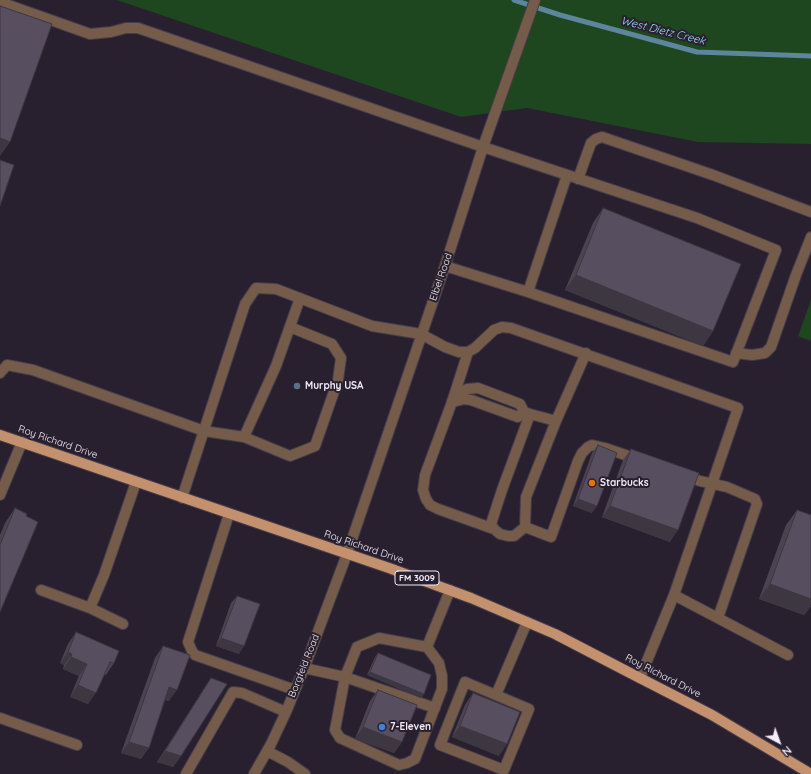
<!DOCTYPE html>
<style>
body{margin:0}
#map{position:relative;width:811px;height:774px;overflow:hidden;background:#29202f;font-family:Quicksand,sans-serif}
canvas{display:block}
.north{position:absolute;left:759px;top:722px;width:40px;height:40px;-webkit-text-stroke:3px #29202f;paint-order:stroke;rotate:139deg;font-size:11px;font-weight:700;line-height:16px;text-align:center;color:#f2edf7}
.north::after{content:'';display:block;margin:auto;width:14px;height:18px;background:#f2edf7;clip-path:polygon(50% 0,100% 100%,50% 72%,0 100%)}
</style>
<div id="map">
<canvas width="811" height="774"></canvas>
<div class="north">N</div>
</div>
<script>
const g = document.querySelector('canvas').getContext('2d');
g.lineJoin = 'round';
function fill(path, color) { g.fillStyle = color; g.fill(path, 'evenodd'); }
const toPath = rows => new Path2D(rows.map(r => 'M' + r).join(''));
function stroke(path, color, width, dash) { g.strokeStyle = color; g.lineWidth = width; g.lineCap = dash ? 'butt' : 'round'; g.setLineDash(dash || []); g.stroke(path); }
function label(font, color, halo, rows, align = 'center') {
  g.font = font + ' Quicksand,sans-serif'; g.lineWidth = 4; g.setLineDash([]); g.textBaseline = 'middle'; g.strokeStyle = halo; g.fillStyle = color; for (const [text, x, y, turn = 0] of rows) {
    g.save(); g.translate(x, y); g.rotate((+turn || 0) * Math.PI / 180); g.textAlign = isNaN(turn) ? turn : align; if (halo) g.strokeText(text, 0, 0); g.fillText(text, 0, 0); g.restore();
  }
}
fill(toPath([
 [117,0,811,0,811,144,698,142,527,108,461,117],
 [811,300,811,341,798,336]
]), '#1e461f');
stroke(toPath([
 [514,0,560,15,697,52,811,56]
]), '#5d859b', 5);
const minor = toPath([
 [0,2,90,34,111,32,126,28,138,28,483,147,697,218,776,250,733,362,528,292,445,266],
 [578,179,591,143,596,139,602,137,713,175,811,212],
 [528,292,567,175],
 [468,352,452,402,425,475,423,490,426,499,430,505,438,509,494,529],
 [586,353,556,421,526,497,525,527,551,537,578,461,582,453,588,447,592,445,605,448,637,459],
 [736,353,752,355,765,353,771,347,796,275,811,237],
 [0,373,7,365,33,370,204,431,244,437,276,366,300,298],
 [452,401,467,389,478,388,520,404,524,412,530,414],
 [453,402,464,399,471,400,518,417,524,412],
 [244,437,290,456,315,446,338,380,341,358,332,344,290,327],
 [685,476,700,481,727,487,755,499,756,502,757,504,718,618],
 [0,495,22,442],
 [182,498,245,304,256,288,276,289,372,326,421,334,445,347,459,352,468,352,475,348,494,330,502,327,511,328,738,408,674,595,640,678],
 [229,514,188,642,192,651,195,655,295,690],
 [525,527,514,536,508,536,500,534,494,529,491,524,502,490,530,414,556,421],
 [41,590,90,608,104,575,136,482],
 [674,595,788,655],
 [90,608,123,624],
 [427,647,379,638,357,647,345,677,435,708],
 [304,668,345,677,335,730,340,738,399,765,407,763,415,759,442,689,442,676,439,663,427,647,450,590],
 [465,682,529,709,504,770,440,745,465,682],
 [496,695,527,622],
 [0,718,77,745],
 [267,751,288,762,305,774],
 [186,774,233,692,242,693,286,712],
 [254,774,271,744,286,712,305,666,347,554,445,266,483,147,535,0]
]);
const major = toPath([
 [0,435,389,568,471,598,555,634,634,675,712,715,811,774]
]);
stroke(minor, '#453d4b', 12);
stroke(major, '#453d4b', 12);
stroke(minor, '#745b4a', 10);
stroke(major, '#c3916d', 10);
fill(toPath([
 [603,208,713,331,703,346,565,290,593,223],
 [598,445,592,513,573,506,592,453],
 [631,449,670,542,602,517,623,460],
 [15,508,0,612,0,535,5,523],
 [797,510,811,515,811,606,804,615,759,599,786,525],
 [237,596,239,654,216,646,231,603],
 [76,632,114,663,106,675,104,674,88,704,70,697,79,676,63,669,64,665,60,663,68,644],
 [163,646,169,701,165,700,141,759,121,753,155,658],
 [378,653,424,694,421,698,367,675,375,657],
 [211,678,181,756,173,767,157,762,203,690],
 [378,690,402,742,394,753,355,739,370,701],
 [473,693,499,756,452,737,465,705]
]), '#4b4352');
fill(toPath([
 [0,138,10,142,0,156],
 [576,275,713,331,703,346,565,290],
 [578,499,597,506,592,513,573,506],
 [610,506,678,530,670,542,602,517],
 [770,584,811,599,811,606,804,615,759,599],
 [221,638,244,646,239,654,216,646],
 [68,652,72,654,64,665,60,663],
 [71,657,87,664,79,676,63,669],
 [370,672,424,694,421,698,367,675],
 [78,685,96,693,88,704,70,697],
 [169,687,177,690,169,701,161,698],
 [460,726,507,744,499,756,452,737],
 [363,727,402,742,394,753,355,739],
 [129,742,149,748,141,759,121,753],
 [165,751,181,756,173,767,157,762]
]), '#3d3742');
const building = toPath([
 [0,6,52,24,10,142,0,138,0,6],
 [0,160,14,165,0,206,0,160],
 [603,208,741,264,713,331,576,275,603,208],
 [598,445,617,453,597,506,578,499,598,445],
 [631,449,699,473,678,530,610,506,631,449],
 [15,508,27,514,26,516,38,522,0,612,0,545,15,508],
 [797,510,811,515,811,599,770,584,797,510],
 [237,596,260,604,244,646,221,638,237,596],
 [76,632,119,651,114,663,110,662,96,693,78,685,87,664,71,657,72,654,68,652,76,632],
 [163,646,190,655,177,690,169,687,149,748,129,742,163,646],
 [378,653,431,675,424,694,370,672,378,653],
 [211,678,227,684,181,756,165,751,211,678],
 [378,690,417,705,402,742,363,727,378,690],
 [473,693,520,712,507,744,460,726,473,693]
]);
fill(building, '#574e5f');
stroke(building, '#3d3742', 1);
for (const [x, y, r, color] of [
 [297,386,4,"#5c6f8a"],
 [592,483,4,"#e8710a"],
 [382,727,4,"#3f7fe0"]
]) { const dot = new Path2D(); dot.arc(x, y, r, 0, 2 * Math.PI); g.fillStyle = color; g.fill(dot); stroke(dot, '#29202f', 1.5); }
for (const [x, y, w] of [
 [417,578,44]
]) { const box = new Path2D(); box.roundRect(x - w / 2, y - 7, w, 14, 3); g.fillStyle = '#29202f'; g.fill(box); stroke(box, '#f2edf7', 1); }
label('bold 9px', '#f2edf7', null, [
 ["FM 3009",417,578]
]);
label('10px', '#f2edf7', '#29202f', [
 ["Elbel Road",441,277,-71],
 ["Roy Richard Drive",58,442,19],
 ["Roy Richard Drive",364,547,19],
 ["Borgfeld Road",304,666,-68],
 ["Roy Richard Drive",663,676,27]
]);
label('bold 10px', '#f2edf7', '#29202f', [
 ["Murphy USA",305,386],
 ["Starbucks",600,483],
 ["7-Eleven",390,727]
], 'left');
label('italic 11px', '#9dd7f6', '#29202f', [
 ["West Dietz Creek",663,31,14]
]);
</script>
